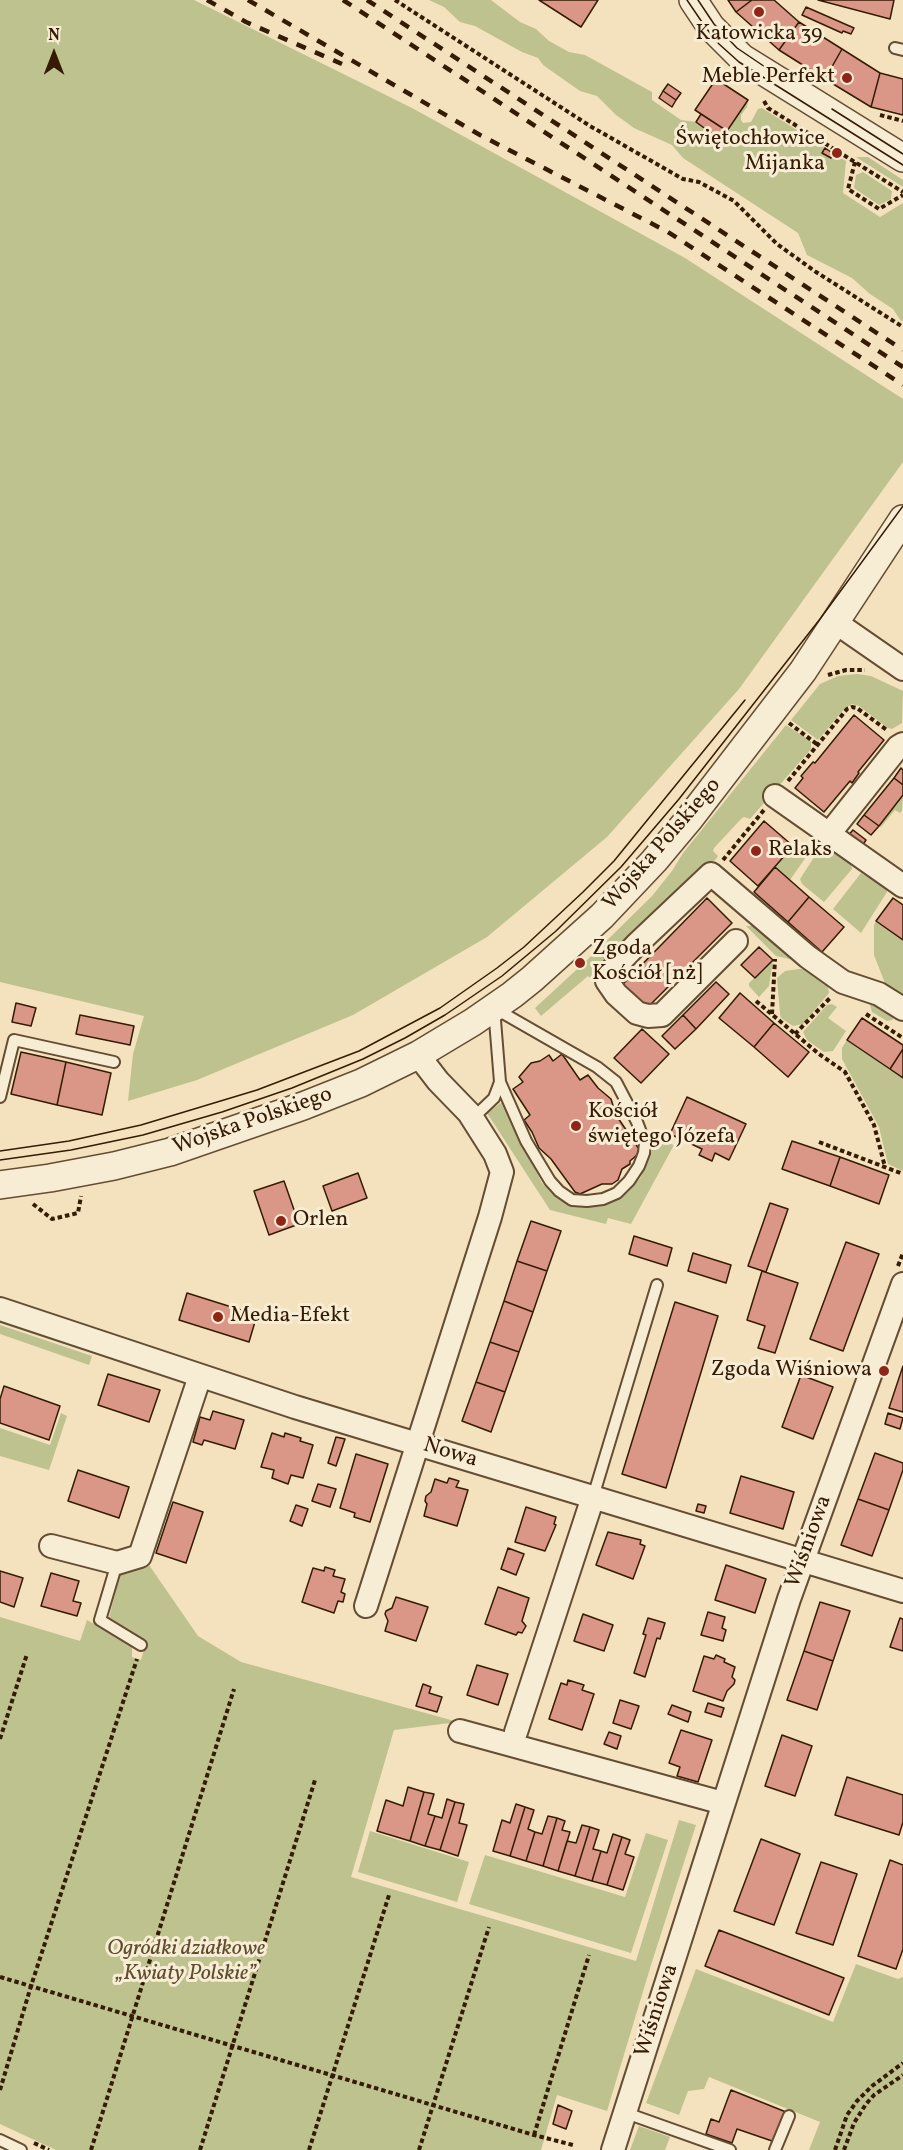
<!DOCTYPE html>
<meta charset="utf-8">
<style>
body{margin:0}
#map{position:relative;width:903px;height:2150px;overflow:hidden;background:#f3e2bd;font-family:Vollkorn,serif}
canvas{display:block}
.north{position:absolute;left:24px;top:24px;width:60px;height:60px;-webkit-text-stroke:4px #f7ecd4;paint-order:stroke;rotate:0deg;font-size:16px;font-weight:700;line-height:24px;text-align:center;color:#351b04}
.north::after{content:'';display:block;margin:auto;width:21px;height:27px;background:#351b04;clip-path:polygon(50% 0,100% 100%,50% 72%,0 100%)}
</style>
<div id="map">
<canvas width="903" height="2150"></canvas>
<div class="north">N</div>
</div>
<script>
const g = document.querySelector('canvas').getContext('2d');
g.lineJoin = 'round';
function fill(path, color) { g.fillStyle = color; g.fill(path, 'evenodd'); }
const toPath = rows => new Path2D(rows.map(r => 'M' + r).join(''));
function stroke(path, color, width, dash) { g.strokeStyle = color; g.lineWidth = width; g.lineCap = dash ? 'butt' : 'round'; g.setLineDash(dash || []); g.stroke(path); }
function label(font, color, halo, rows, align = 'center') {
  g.font = font + ' Vollkorn,serif'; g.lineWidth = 6; g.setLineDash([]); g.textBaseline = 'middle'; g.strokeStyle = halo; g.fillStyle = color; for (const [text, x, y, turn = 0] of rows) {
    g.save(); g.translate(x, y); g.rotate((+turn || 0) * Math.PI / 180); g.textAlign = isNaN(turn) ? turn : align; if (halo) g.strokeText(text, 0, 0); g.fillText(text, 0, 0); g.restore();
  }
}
fill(toPath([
 [0,0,194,0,412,108,685,258,903,399,903,462,739,689,607,837,487,937,353,1015,197,1080,128,1101,133,1054,144,1016,0,982],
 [429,0,491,0,520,22,536,29,549,41,569,52,585,55,652,92,652,100,681,120,696,122,721,141,748,100,747,107,741,115,741,120,743,123,751,122,758,109,762,108,824,147,823,153,831,158,834,154,846,161,843,193,880,217,903,203,903,321,901,321,893,309,870,294,852,278,807,255,798,233,683,158,672,145,634,128,616,115,597,96,580,91,543,65,538,58,522,52,475,26,460,22,444,7],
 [856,157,868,157,903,180,903,187],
 [863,172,892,191,891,199,879,205,854,188,856,175],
 [857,674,871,676,903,691,902,723,892,729,888,728,859,706,852,704,844,709,818,740,791,720,820,684,838,676],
 [786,725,811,741,811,749,750,819,744,817,741,819,714,848,713,851,718,856,716,859,602,968,621,1005,588,976,541,1016,535,1008,586,961,652,896,672,871,683,853],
 [903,795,902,811,900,813,895,810,881,827,879,826],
 [822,845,851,864,852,869,824,902,802,884,800,879],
 [793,846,806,857,790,880,775,867],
 [861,873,887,889,887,892,861,933,833,909],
 [754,892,804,936,799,942,753,897],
 [876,921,903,940,903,999,888,991,874,955,874,925],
 [746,926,762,926,807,963,776,956],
 [773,960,769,986,759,997,749,986,749,983],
 [806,968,828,987,829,993,803,1024,793,1026,781,1018,780,1014,777,978,785,971],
 [874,1000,896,1015,892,1020,887,1021,872,1012,870,1005],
 [832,1004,837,1007,828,1018,846,1031,833,1051,824,1052,807,1040,803,1032,827,1005],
 [847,1040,903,1078,903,1171,888,1164,879,1127,842,1059,842,1048],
 [502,1102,542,1183,552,1194,577,1206,597,1207,614,1202,628,1192,641,1177,653,1148,653,1139,674,1145,631,1224,608,1218,606,1224,550,1210,487,1113],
 [0,1325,92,1356,89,1365,0,1334],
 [61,1413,67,1416,49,1470,0,1456,0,1428,50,1445],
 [149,1565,198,1636,241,1662,458,1722,394,1730,351,1877,636,1961,679,1820,696,1825,651,1965,607,2111,557,2095,541,2150,56,2150,0,2124,0,1617,80,1641,87,1620,132,1646,132,1657,141,1660,146,1643,109,1618,120,1573],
 [370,1831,469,1862,457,1902,358,1872],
 [646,1833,668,1840,631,1953,469,1904,485,1855,625,1897],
 [856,1964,898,1979,903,1977,903,2150,809,2150,820,2122,709,2077,704,2089,688,2091,679,2115,646,2103,696,1969,833,2022],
 [639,2126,670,2137,665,2150,630,2150]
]), '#bec28f');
const building = toPath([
 [539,0,598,0,581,27,539,0],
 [728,0,752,0,736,12,728,0],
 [752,0,774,0,799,22,779,50,736,12,752,0],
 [818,0,894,0,890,19,818,0],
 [806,7,854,28,851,34,843,31,842,33,802,15,806,7],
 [799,22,842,49,825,79,779,50,799,22],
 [842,49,880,73,871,107,825,79,842,49],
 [880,73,903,79,903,115,871,107,880,73],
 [716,79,748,100,727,131,695,110,716,79],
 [668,84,681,93,676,100,663,91,668,84],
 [663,91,676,100,672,107,659,98,663,91],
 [701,114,727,131,722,141,696,122,701,114],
 [825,148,834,154,831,158,822,153,825,148],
 [854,715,884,740,858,772,859,773,852,783,850,781,824,812,795,788,803,778,801,776,813,762,815,763,854,715],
 [901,768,903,770,903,785,894,778,901,768],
 [894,778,903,785,903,795,879,826,864,815,894,778],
 [864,815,879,826,871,835,857,824,864,815],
 [764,821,793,846,758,886,730,861,764,821],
 [853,830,866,840,860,849,846,838,853,830],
 [775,867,809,897,788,922,754,892,775,867],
 [809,897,844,927,822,952,788,922,809,897],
 [707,898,732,923,646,1009,622,985,707,898],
 [893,898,903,905,903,940,876,921,893,898],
 [759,947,773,960,755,978,741,965,759,947],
 [716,982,729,994,696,1029,683,1015,716,982],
 [740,993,774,1023,754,1047,719,1018,740,993],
 [16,1003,36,1008,31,1026,12,1022,16,1003],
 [80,1015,134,1026,130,1045,76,1034,80,1015],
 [683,1015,696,1029,675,1049,662,1036,683,1015],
 [862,1018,903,1045,903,1049,890,1069,847,1040,862,1018],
 [774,1023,809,1052,788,1077,754,1047,774,1023],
 [642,1029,669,1054,641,1083,614,1058,642,1029],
 [903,1049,903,1078,890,1069,903,1049],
 [21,1052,66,1062,57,1105,11,1094,21,1052],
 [562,1054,580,1080,588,1075,598,1088,611,1099,616,1115,639,1149,637,1155,630,1161,630,1164,622,1169,618,1180,612,1184,602,1184,580,1194,575,1192,551,1159,539,1148,532,1132,524,1120,530,1115,513,1089,523,1082,519,1077,531,1063,540,1061,549,1055,553,1061,562,1054],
 [66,1062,111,1073,102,1115,57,1105,66,1062],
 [687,1097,746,1124,729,1160,715,1153,712,1161,699,1155,702,1149,670,1134,687,1097],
 [792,1141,840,1157,830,1186,782,1169,792,1141],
 [840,1157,889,1175,879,1204,830,1186,840,1157],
 [358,1173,367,1198,332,1211,323,1186,358,1173],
 [284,1181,299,1224,269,1235,254,1191,284,1181],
 [770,1203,788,1209,766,1272,748,1266,770,1203],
 [531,1221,561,1231,547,1271,517,1261,531,1221],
 [634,1236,672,1248,667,1266,629,1254,634,1236],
 [846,1242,879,1254,843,1351,810,1339,846,1242],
 [693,1253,731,1265,726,1283,688,1271,693,1253],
 [517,1261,547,1271,533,1312,504,1301,517,1261],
 [762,1271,798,1283,775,1353,758,1348,765,1326,747,1320,762,1271],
 [187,1293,257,1315,249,1342,179,1320,187,1293],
 [504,1301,533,1312,519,1352,490,1342,504,1301],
 [675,1302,718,1316,666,1488,622,1474,675,1302],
 [490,1342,519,1352,505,1392,476,1382,490,1342],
 [903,1366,903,1412,889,1408,903,1366],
 [108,1374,160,1390,149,1422,98,1405,108,1374],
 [801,1375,833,1387,813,1439,782,1427,801,1375],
 [476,1382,505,1392,491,1432,462,1421,476,1382],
 [4,1386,60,1406,49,1440,0,1423,0,1399,4,1386],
 [213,1411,244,1420,235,1449,204,1440,202,1445,193,1442,200,1417,210,1420,213,1411],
 [888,1413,903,1418,900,1429,885,1424,888,1413],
 [272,1433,284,1437,285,1433,301,1438,300,1441,313,1445,303,1478,291,1475,288,1484,272,1478,274,1470,261,1467,272,1433],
 [336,1437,345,1439,336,1466,328,1463,336,1437],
 [875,1453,903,1463,903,1470,889,1510,858,1499,875,1453],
 [356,1454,388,1464,370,1522,354,1517,355,1513,340,1508,356,1454],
 [78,1470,129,1487,119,1518,68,1501,78,1470],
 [741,1476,794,1492,783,1529,730,1513,741,1476],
 [449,1478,459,1481,456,1487,468,1490,457,1526,424,1516,427,1504,425,1501,426,1496,431,1492,435,1479,447,1483,449,1478],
 [318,1484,336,1489,330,1507,312,1501,318,1484],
 [858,1499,889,1510,872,1556,841,1545,858,1499],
 [173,1502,203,1512,186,1563,156,1553,173,1502],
 [698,1504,706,1506,704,1513,696,1511,698,1504],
 [296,1505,308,1509,302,1526,290,1521,296,1505],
 [526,1507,556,1517,554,1524,556,1525,545,1551,515,1542,526,1507],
 [608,1532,641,1540,640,1544,645,1546,633,1579,596,1565,608,1532],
 [508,1548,524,1554,516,1575,501,1569,508,1548],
 [726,1565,766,1579,755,1613,715,1600,726,1565],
 [325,1567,335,1570,333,1576,345,1579,341,1592,345,1594,343,1602,338,1601,334,1613,302,1602,313,1568,324,1571,325,1567],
 [0,1571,23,1578,14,1607,0,1602,0,1571],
 [51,1573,79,1581,73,1601,81,1603,77,1616,41,1606,51,1573],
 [498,1587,529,1598,522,1621,526,1626,522,1633,518,1632,516,1635,485,1624,498,1587],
 [396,1597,428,1607,416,1641,385,1631,388,1621,385,1614,386,1611,392,1608,396,1597],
 [820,1602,850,1611,833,1661,804,1651,820,1602],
 [708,1612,725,1617,722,1628,726,1630,723,1641,701,1635,708,1612],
 [583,1614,613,1625,604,1651,574,1641,583,1614],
 [648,1618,665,1623,660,1639,657,1638,645,1677,634,1673,646,1635,643,1634,648,1618],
 [900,1618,903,1619,903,1651,890,1647,900,1618],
 [804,1651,833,1661,817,1710,787,1700,804,1651],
 [716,1655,725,1659,724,1662,735,1667,732,1677,735,1680,734,1684,727,1691,723,1701,693,1691,704,1656,714,1659,716,1655],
 [477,1665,508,1674,498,1705,467,1695,477,1665],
 [568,1680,584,1685,582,1690,594,1694,582,1730,549,1719,561,1683,567,1685,568,1680],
 [423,1684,431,1687,429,1693,442,1697,437,1712,416,1706,423,1684],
 [620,1700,639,1706,631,1729,613,1723,620,1700],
 [708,1703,724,1708,721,1717,705,1712,708,1703],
 [672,1705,691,1712,688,1722,668,1714,672,1705],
 [681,1730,712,1740,698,1782,677,1776,680,1767,669,1763,681,1730],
 [609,1732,621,1736,617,1749,604,1744,609,1732],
 [782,1735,812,1746,795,1796,765,1786,782,1735],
 [847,1777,903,1795,903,1822,899,1835,835,1815,847,1777],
 [408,1787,424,1792,410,1841,377,1831,386,1800,403,1806,408,1787],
 [424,1792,434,1794,428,1814,435,1816,425,1846,410,1841,424,1792],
 [447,1799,455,1802,440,1850,425,1846,435,1816,442,1818,447,1799],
 [455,1802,464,1804,459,1823,467,1825,458,1856,440,1850,455,1802],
 [516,1804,525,1807,510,1856,493,1851,502,1820,510,1823,516,1804],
 [525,1807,534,1810,528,1829,535,1832,526,1861,510,1856,525,1807],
 [548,1816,557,1818,543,1866,526,1861,535,1832,542,1834,548,1816],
 [557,1818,565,1821,562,1830,570,1832,558,1871,543,1866,557,1818],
 [582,1825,590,1827,575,1876,558,1871,567,1841,576,1843,582,1825],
 [590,1827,599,1830,593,1849,601,1851,592,1881,575,1876,590,1827],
 [613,1834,622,1837,607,1885,592,1881,601,1851,607,1853,613,1834],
 [622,1837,630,1840,625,1854,634,1857,623,1890,607,1885,622,1837],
 [761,1839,800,1854,774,1925,734,1911,761,1839],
 [890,1860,903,1865,903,1949,896,1969,858,1956,890,1860],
 [821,1862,857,1874,833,1945,796,1933,821,1862],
 [719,1930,844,1978,829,2015,705,1966,719,1930],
 [731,2090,786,2112,775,2142,737,2129,732,2143,706,2134,711,2119,719,2122,731,2090],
 [558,2105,572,2111,566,2129,553,2124,558,2105]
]);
fill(building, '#da9787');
stroke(building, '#351b04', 1.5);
const service = toPath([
 [895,48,903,50],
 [494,1008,597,1067,616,1082,637,1122,645,1143,644,1153,639,1166,629,1181,617,1193,603,1199,587,1201,572,1200,559,1191,550,1181,526,1141,500,1082,494,1008],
 [0,1097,14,1040,114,1062],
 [473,1118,494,1098,500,1082],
 [593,1497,657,1285],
 [117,1563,100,1620,141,1645],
 [626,2113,730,2150],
 [0,2140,21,2150],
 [775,2150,789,2116]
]);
const minor = toPath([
 [835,622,903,669],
 [775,796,903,886],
 [829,834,898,747,903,744],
 [736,941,662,1015,648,1016,637,1013,616,994,607,981,612,970,636,945,711,874,808,957,843,982,879,994,903,1009],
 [0,1309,295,1407,903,1591],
 [51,1546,117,1563,140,1556,200,1376],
 [366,1606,490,1217,502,1172,495,1154,469,1113,438,1081,418,1055],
 [460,1731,723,1803],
 [516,1732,593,1497],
 [613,2150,789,1599,903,1284]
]);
const tertiary = toPath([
 [693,0,711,27,742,58,903,158],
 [0,1185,50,1178,114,1166,170,1152,303,1106,361,1083,418,1055,473,1022,512,995,532,979,602,916,654,861,690,818,803,671,903,519]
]);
stroke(service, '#644d32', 14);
stroke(minor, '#644d32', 26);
stroke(tertiary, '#644d32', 30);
stroke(toPath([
 [395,0,590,126,683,179,699,182,734,201,777,244,816,272,903,327],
 [764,101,768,108,903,192],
 [880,115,903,121],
 [855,162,848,189,879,209,903,195],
 [828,675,846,670,865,670],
 [789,723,818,745],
 [788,781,847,709,852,707,857,708,888,731],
 [723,860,764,810],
 [756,1001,819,1054,845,1072,874,1125,885,1167],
 [772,1014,775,959],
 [866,1014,903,1038],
 [795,1034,830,998],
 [819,1142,903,1174],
 [33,1204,52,1219,78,1213,81,1196],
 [898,1266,903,1253],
 [0,1739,27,1654],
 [0,1977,534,2135,573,2145],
 [0,2090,31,1986,137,1659],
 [534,2135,589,1955],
 [34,2143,49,2150],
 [91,2150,234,1689],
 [200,2150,315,1780],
 [309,2150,389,1895],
 [419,2150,489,1927],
 [835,2150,847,2115,857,2101,872,2086,903,2063],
 [844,2150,854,2123,866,2104,874,2095,903,2075]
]), '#351b04', 4, [4.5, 3]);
stroke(service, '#f7ecd4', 10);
stroke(minor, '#f7ecd4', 22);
stroke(tertiary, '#f7ecd4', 27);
stroke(toPath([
 [687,0,706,28,719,44,739,62,903,165],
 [698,0,714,24,737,48,771,71],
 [832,109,903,154],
 [0,1151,69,1141,141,1125,257,1090,359,1051,440,1008,497,968,524,947,583,892,614,861,745,700],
 [0,1160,71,1150,143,1135,222,1112,292,1088,363,1059,405,1038,445,1015,502,976,556,931,621,867,679,799,820,619,903,506]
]), '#351b04', 1.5);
stroke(toPath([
 [207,0,246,22,342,64],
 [248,0,480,135,668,232,903,385],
 [343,0,903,367],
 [367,0,903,350]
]), '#351b04', 4.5, [10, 10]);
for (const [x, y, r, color] of [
 [759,12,6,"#8f2418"],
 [847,78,6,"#8f2418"],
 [837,153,6,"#8f2418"],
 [756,851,6,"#8f2418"],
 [580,963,6,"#8f2418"],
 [576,1126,6,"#8f2418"],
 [281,1221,6,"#8f2418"],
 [218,1317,6,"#8f2418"],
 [884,1371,6,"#8f2418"]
]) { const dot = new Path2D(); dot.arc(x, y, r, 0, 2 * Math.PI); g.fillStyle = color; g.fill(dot); stroke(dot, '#f7ecd4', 2); }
label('22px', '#351b04', '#f7ecd4', [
 ["Katowicka 39",759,35,"center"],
 ["Meble Perfekt",835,78,"right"],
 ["Świętochłowice",825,140,"right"],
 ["Mijanka",825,165,"right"],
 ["Relaks",768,851],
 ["Zgoda",592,950],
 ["Kościół [nż]",592,975],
 ["Kościół",588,1113],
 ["świętego Józefa",588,1138],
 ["Orlen",293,1221],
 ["Media-Efekt",230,1317],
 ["Zgoda Wiśniowa",872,1371,"right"]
], 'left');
label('22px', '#351b04', '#f7ecd4', [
 ["Wojska Polskiego",663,845,-49],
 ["Wojska Polskiego",253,1122,-19],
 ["Nowa",450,1454,17],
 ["Wiśniowa",810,1542,-70],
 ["Wiśniowa",658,2011,-72]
]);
label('italic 22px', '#5e4d2e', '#f7ecd4', [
 ["Ogródki działkowe",186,1950],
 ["„Kwiaty Polskie”",186,1975]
]);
</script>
